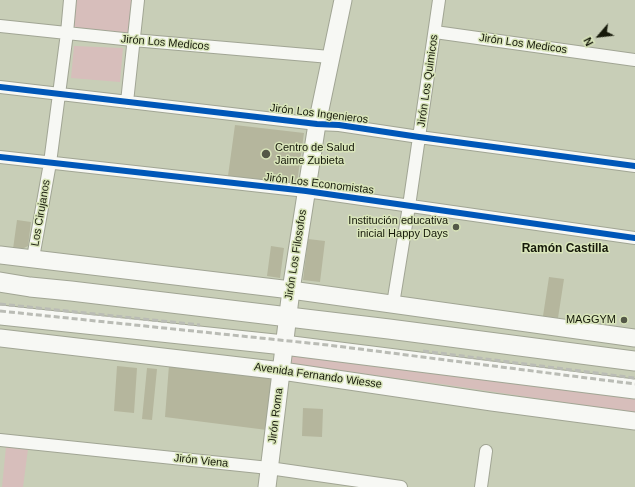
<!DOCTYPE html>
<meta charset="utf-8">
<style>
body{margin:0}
#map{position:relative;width:635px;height:487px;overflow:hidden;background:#c8ceb7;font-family:Arial,sans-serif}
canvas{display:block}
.north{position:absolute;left:579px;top:16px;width:40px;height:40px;-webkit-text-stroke:3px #d9e5ba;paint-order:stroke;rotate:242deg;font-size:11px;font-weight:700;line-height:16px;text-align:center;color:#16190a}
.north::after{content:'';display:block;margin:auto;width:14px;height:18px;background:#16190a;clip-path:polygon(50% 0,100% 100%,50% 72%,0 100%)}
</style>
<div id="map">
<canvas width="635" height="487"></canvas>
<div class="north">N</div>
</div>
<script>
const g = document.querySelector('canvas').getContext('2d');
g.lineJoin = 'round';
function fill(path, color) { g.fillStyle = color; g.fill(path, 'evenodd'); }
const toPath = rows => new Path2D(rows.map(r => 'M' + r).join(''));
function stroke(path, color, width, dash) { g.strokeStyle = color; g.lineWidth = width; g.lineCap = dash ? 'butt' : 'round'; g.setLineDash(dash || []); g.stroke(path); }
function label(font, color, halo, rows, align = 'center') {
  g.font = font + ' Arial,sans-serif'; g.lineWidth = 3; g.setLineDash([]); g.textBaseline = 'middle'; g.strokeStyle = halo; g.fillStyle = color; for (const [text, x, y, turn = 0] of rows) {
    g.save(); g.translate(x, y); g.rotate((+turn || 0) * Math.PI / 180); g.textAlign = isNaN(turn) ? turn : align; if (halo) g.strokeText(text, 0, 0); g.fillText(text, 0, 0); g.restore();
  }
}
fill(toPath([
 [75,0,134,0,131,35,72,29],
 [74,46,123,48,120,82,71,78],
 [292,355,635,391,635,413,441,384,290,364],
 [6,447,28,449,23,487,2,487]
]), '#d7bebb');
fill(toPath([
 [235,125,304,133,297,183,228,176],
 [17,220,31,222,28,246,20,250,13,249],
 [308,239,325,241,320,282,303,280],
 [271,246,284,248,280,278,267,276],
 [549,277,564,279,558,318,543,316],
 [169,365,272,378,267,430,165,417],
 [117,366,137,368,134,413,114,411],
 [147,368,157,369,152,420,142,419],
 [303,408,323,409,322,437,302,436]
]), '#b5b69d');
const street = toPath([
 [0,26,133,40,330,57],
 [435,32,635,60],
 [0,87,317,124,339,125,419,137,635,166],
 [127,102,138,0],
 [0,157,306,191,635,238],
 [33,258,50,163,67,33,70,0],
 [393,304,409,206,439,0],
 [0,440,269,468,401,487],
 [481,487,486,451]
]);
const secondary = toPath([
 [0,255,291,290,635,338],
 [0,338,282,371,492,402,635,421],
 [267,487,291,290,317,124,343,0]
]);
const primary = toPath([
 [0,282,30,287,71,291,389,329,635,361],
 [0,315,284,345,635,389]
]);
stroke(street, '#a1a594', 14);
stroke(secondary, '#a1a594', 19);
stroke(primary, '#a1a594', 21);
stroke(street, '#f7f8f4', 12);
stroke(secondary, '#f7f8f4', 17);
stroke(primary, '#f7f8f4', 19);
stroke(toPath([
 [0,304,200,325],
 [0,311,328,345,635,384],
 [423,351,635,378]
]), '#babcb5', 3, [6, 3]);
stroke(toPath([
 [0,87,317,124,339,125,419,137,635,166],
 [0,157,306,191,635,238]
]), '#0057b8', 6);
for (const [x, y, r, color] of [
 [266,154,5,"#545847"],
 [456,227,4,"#545847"],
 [624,320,4,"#545847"]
]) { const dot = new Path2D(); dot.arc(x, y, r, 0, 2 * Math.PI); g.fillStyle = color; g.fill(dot); stroke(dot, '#d9e5ba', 1.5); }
label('11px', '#16190a', '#d9e5ba', [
 ["Jirón Los Medicos",165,43,5],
 ["Jirón Los Medicos",523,44,8],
 ["Jirón Los Quimicos",428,81,-82],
 ["Jirón Los Ingenieros",319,114,7],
 ["Jirón Los Economistas",319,184,7],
 ["Los Cirujanos",41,213,-80],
 ["Jirón Los Filosofos",296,255,-81],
 ["Avenida Fernando Wiesse",318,376,8],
 ["Jirón Roma",276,416,-83],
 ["Jirón Viena",201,461,6]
]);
label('11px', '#16190a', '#d9e5ba', [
 ["Centro de Salud",275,148,"left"],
 ["Jaime Zubieta",275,161,"left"],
 ["Institución educativa",448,221],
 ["inicial Happy Days",448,234],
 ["MAGGYM",616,320]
], 'right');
label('bold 12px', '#16190a', '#d9e5ba', [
 ["Ramón Castilla",565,249]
]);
</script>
